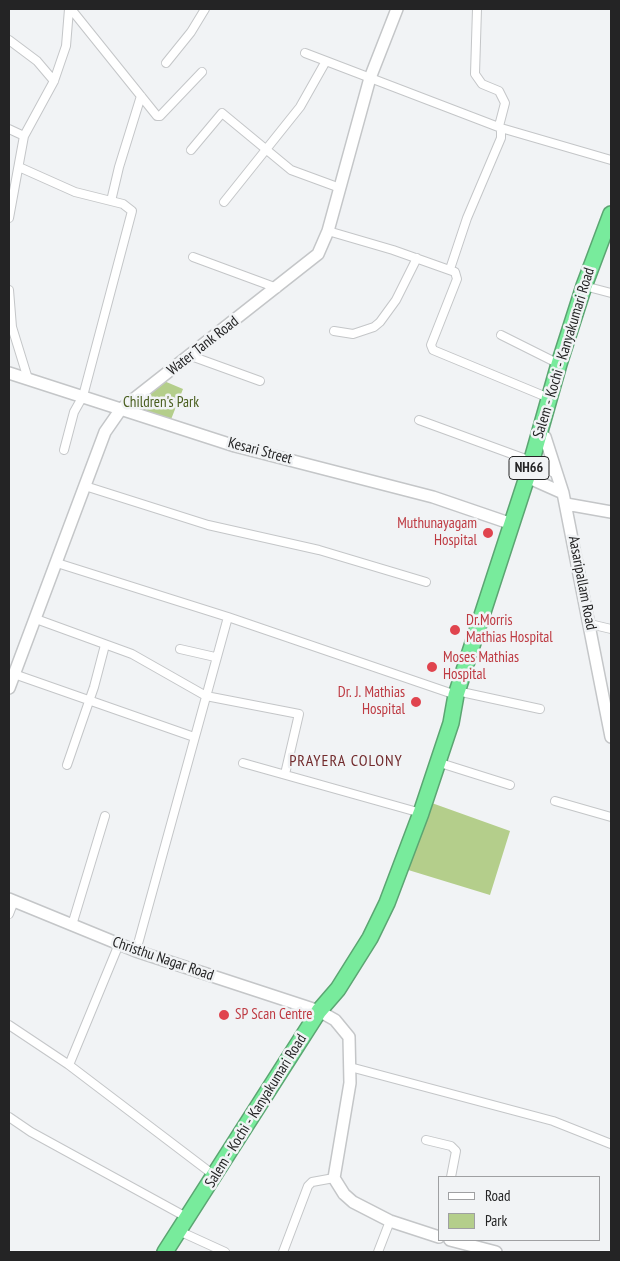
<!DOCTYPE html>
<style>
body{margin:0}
#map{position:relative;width:620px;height:1261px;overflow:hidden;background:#f1f3f5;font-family:"PT Sans Narrow",sans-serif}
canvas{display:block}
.frame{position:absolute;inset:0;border:10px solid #242425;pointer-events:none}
.legend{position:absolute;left:438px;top:1176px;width:162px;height:65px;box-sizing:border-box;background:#f1f3f5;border:1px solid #9fa0a2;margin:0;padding:6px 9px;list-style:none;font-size:15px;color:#242425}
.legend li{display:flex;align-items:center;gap:10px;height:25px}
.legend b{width:25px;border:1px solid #9fa0a2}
</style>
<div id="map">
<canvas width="620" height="1261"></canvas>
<div class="frame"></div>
<ul class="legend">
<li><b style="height:6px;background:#fff"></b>Road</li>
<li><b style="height:14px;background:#b4ce8b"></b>Park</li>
</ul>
</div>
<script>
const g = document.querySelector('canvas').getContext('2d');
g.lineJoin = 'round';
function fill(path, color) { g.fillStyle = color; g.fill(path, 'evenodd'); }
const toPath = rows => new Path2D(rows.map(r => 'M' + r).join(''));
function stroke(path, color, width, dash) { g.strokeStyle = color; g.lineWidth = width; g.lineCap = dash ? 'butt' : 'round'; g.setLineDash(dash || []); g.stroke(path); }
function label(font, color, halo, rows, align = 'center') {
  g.font = font + ' "PT Sans Narrow",sans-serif'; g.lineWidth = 5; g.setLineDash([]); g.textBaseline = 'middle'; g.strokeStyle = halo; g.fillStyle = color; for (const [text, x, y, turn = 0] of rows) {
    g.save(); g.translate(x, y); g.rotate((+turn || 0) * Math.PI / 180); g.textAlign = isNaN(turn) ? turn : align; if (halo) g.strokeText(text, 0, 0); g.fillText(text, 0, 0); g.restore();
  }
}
fill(toPath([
 [164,381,183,389,170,422,124,408],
 [429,802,510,831,490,895,405,869]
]), '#b4ce8b');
const street = toPath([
 [71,9,157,116,160,116,202,72],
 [477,9,475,74,482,84,499,91,505,103,499,126],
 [9,40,37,61,54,81],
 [305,53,326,61],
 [166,63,191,32,205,9],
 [501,128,611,160],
 [9,129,24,136],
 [191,150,222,113,291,170,340,188],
 [19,167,75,192,123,204,132,211,83,396,74,412,64,450],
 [111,201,119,167,141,96],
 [224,202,300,107,326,61,501,128,501,138,467,218,450,269],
 [9,218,24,136,54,81,66,46,69,9],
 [328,231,393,250,455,272,457,279,431,345,433,350,549,398],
 [193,257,277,288],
 [592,288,611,293],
 [9,290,12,327,28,379],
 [334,331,353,334,374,327,380,322,396,300,417,258],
 [501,335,559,364],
 [191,356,260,381],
 [419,420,531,461,556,474],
 [85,486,208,525,319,550,426,582],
 [57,563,228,617,456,695],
 [36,619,132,654,206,696,299,714,285,774],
 [590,624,611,629],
 [180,649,215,657],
 [14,674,194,737],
 [466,693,540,709],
 [437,762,510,785],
 [243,763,421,813],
 [67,765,94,687,105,645],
 [555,801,611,817],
 [9,914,14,901],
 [72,925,105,816],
 [136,951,228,617],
 [9,1025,69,1065,215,1176],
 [69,1065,119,944],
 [350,1067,553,1121,611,1144],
 [9,1117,31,1132,188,1218],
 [426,1140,451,1146,456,1151,451,1177],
 [179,1231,225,1252],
 [283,1252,308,1186,312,1182,334,1178],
 [378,1252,390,1221]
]);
const secondary = toPath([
 [9,373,235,446,433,497,512,524],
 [538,435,545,437,563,493,611,737],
 [527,477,563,493],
 [566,504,611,512],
 [9,688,105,432,121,409,318,254,328,231,370,78,397,9],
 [9,899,136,951,319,1011,335,1020,349,1037,350,1083,334,1178,344,1194,353,1202,390,1221,439,1237],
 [450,1240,496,1252]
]);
const highway = toPath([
 [165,1252,319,1011,338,989,370,938,387,903,421,813,451,723,456,695,527,477,559,364,584,286,611,214]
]);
stroke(street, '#c4c6c8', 10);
stroke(secondary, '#c4c6c8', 14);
stroke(highway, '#5ba572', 18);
stroke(street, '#fff', 8);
stroke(secondary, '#fff', 11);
stroke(highway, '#78eb9c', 15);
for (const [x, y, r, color] of [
 [488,533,6,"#e0444e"],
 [455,630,6,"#e0444e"],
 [432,667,6,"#e0444e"],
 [416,702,6,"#e0444e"],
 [224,1015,6,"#e0444e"]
]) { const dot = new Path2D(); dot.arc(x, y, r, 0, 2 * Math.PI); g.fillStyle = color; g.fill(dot); stroke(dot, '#f1f3f5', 2); }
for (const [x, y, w] of [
 [529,468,40]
]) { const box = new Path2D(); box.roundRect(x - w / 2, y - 11.5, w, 23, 4); g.fillStyle = '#f1f3f5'; g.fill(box); stroke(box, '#242425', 1); }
label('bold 14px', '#242425', null, [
 ["NH66",529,468]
]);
label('15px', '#242425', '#f1f3f5', [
 ["Water Tank Road",203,346,-38],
 ["Salem - Kochi - Kanyakumari Road",564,353,-73],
 ["Kesari Street",260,451,15],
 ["Aasaripallam Road",582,583,79],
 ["Christhu Nagar Road",163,959,19],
 ["Salem - Kochi - Kanyakumari Road",256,1111,-58]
]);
label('15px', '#495e1e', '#f1f3f5', [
 ["Children's Park",161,403]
]);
label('15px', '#be3a42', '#f1f3f5', [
 ["Muthunayagam",477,524,"right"],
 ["Hospital",477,541,"right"],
 ["Dr.Morris",466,621],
 ["Mathias Hospital",466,638],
 ["Moses Mathias",443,658],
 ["Hospital",443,675],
 ["Dr. J. Mathias",405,693,"right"],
 ["Hospital",405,710,"right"],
 ["SP Scan Centre",235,1015]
], 'left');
g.letterSpacing = '1px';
label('16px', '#722b2d', '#f1f3f5', [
 ["PRAYERA COLONY",346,761]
]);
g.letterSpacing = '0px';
</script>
